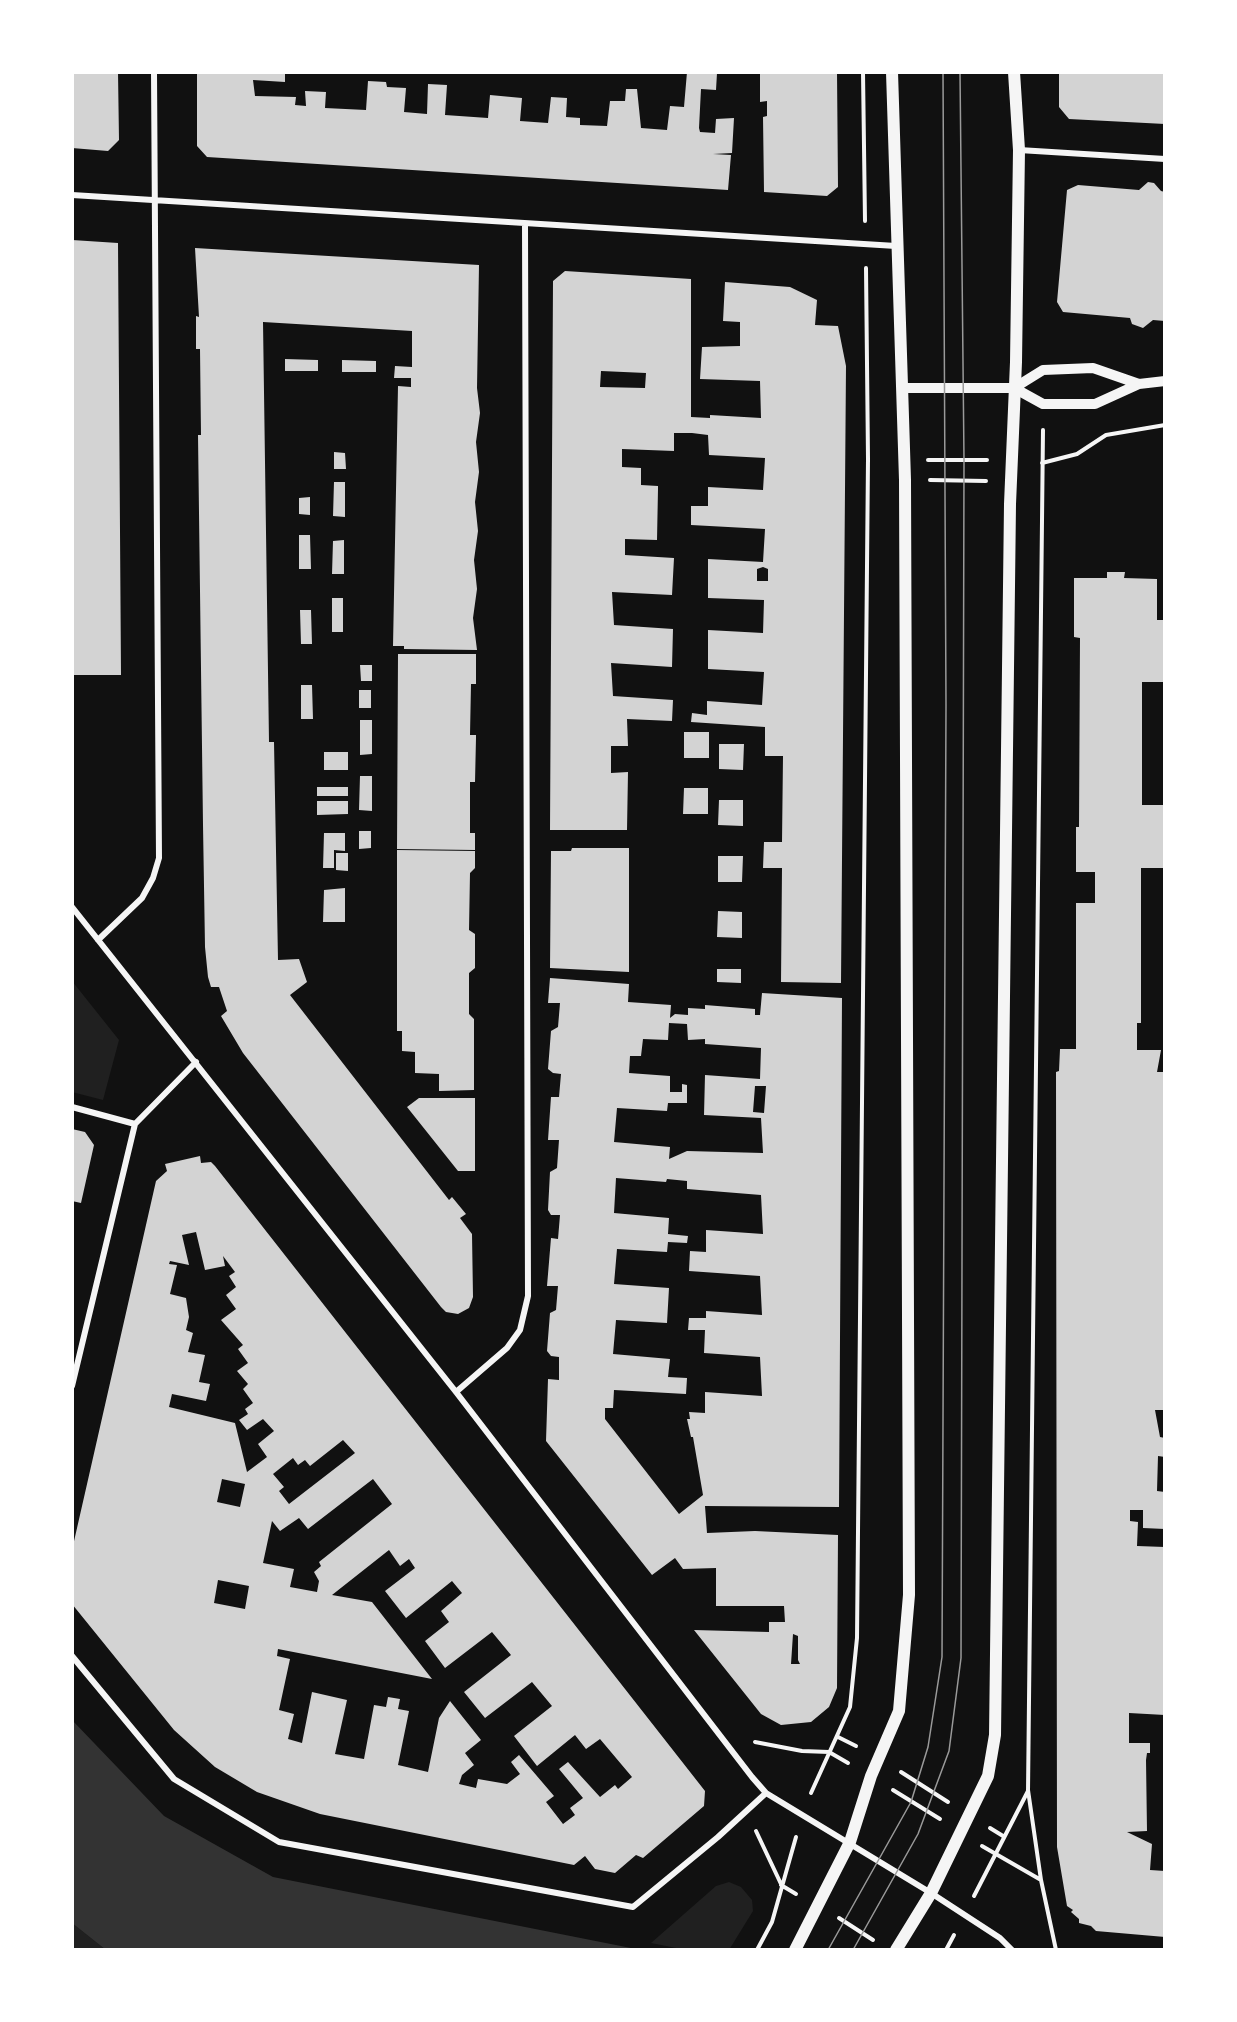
<!DOCTYPE html>
<style>
body{margin:0}
#map{position:relative;width:1237px;height:2022px;overflow:hidden;background:#111;font-family:Poppins,sans-serif}
canvas{display:block}
.frame{position:absolute;inset:0;border:74px solid #fff;pointer-events:none}
</style>
<div id="map">
<canvas width="1237" height="2022"></canvas>
<div class="frame"></div>
</div>
<script>
const g = document.querySelector('canvas').getContext('2d');
g.lineJoin = 'round';
function fill(path, color) { g.fillStyle = color; g.fill(path, 'evenodd'); }
const toPath = rows => new Path2D(rows.map(r => 'M' + r).join(''));
function stroke(path, color, width, dash) { g.strokeStyle = color; g.lineWidth = width; g.lineCap = dash ? 'butt' : 'round'; g.setLineDash(dash || []); g.stroke(path); }
fill(toPath([
 [72,981,119,1040,103,1100,72,1092],
 [729,1882,741,1887,752,1900,753,1911,729,1950,686,1950,651,1943,716,1886],
 [72,1923,106,1950,72,1950]
]), '#202020');
fill(toPath([
 [72,1720,164,1816,273,1877,641,1950,106,1950,72,1923]
]), '#333');
fill(toPath([
 [72,72,118,72,119,140,108,151,72,148],
 [197,72,285,72,285,82,253,80,255,96,296,97,295,105,306,106,305,91,326,92,325,108,366,110,368,81,386,82,387,87,406,88,404,112,427,114,428,84,447,85,445,115,488,118,490,95,522,98,520,121,548,123,551,97,567,98,566,117,580,118,580,125,607,126,610,101,625,101,626,89,637,89,641,128,667,130,670,106,684,107,687,72,717,73,716,90,701,89,699,128,700,132,715,133,716,119,734,118,732,153,713,154,731,155,728,190,207,157,197,146],
 [760,72,837,72,838,187,827,196,764,192,763,117,767,116,767,101,760,102],
 [1059,72,1165,72,1165,124,1069,119,1059,107],
 [1148,182,1154,183,1161,191,1165,192,1165,321,1153,320,1143,328,1132,324,1130,318,1063,312,1057,302,1067,190,1078,185,1139,190],
 [72,240,118,243,121,675,72,675],
 [195,248,479,265,477,388,480,413,476,442,479,472,475,502,478,531,474,560,477,589,473,618,477,650,404,649,404,646,393,646,398,386,411,387,411,378,394,378,395,366,412,367,412,331,263,322,269,742,274,742,278,960,299,959,307,982,290,995,449,1200,452,1197,466,1214,460,1218,472,1234,473,1297,469,1308,458,1314,446,1312,441,1307,243,1053,221,1016,227,1011,219,987,211,987,208,977,205,947,203,825,198,435,201,435,200,349,196,349,196,316,199,317],
 [565,271,691,279,691,417,710,418,710,415,761,418,760,381,700,379,702,347,740,346,740,322,723,321,725,282,790,287,817,300,815,325,838,326,846,366,841,983,781,982,782,868,763,868,764,842,782,842,783,756,765,756,765,727,691,722,692,713,707,715,707,701,762,705,764,672,708,669,708,630,763,633,764,600,708,598,708,559,763,562,765,529,691,525,691,506,708,506,708,487,763,490,765,458,709,455,708,435,692,433,674,433,674,451,622,449,622,467,641,468,641,485,658,486,658,489,657,540,625,539,625,555,674,558,672,595,612,592,614,625,673,629,672,667,611,663,613,696,673,700,672,721,627,719,628,746,611,746,611,773,628,772,627,830,550,830,553,281],
 [601,371,646,373,645,388,600,387],
 [763,567,768,569,768,581,757,581,757,569],
 [285,359,318,360,318,371,285,371],
 [342,360,376,361,376,372,342,372],
 [334,452,345,453,346,469,334,469],
 [334,482,345,482,345,517,333,516],
 [310,497,310,515,299,514,299,498],
 [299,535,310,535,311,569,299,569],
 [344,540,344,574,332,574,333,541],
 [1107,572,1125,572,1124,578,1157,579,1157,620,1165,620,1165,682,1142,682,1142,805,1165,805,1165,868,1141,868,1141,1023,1137,1023,1137,1050,1161,1050,1157,1072,1165,1072,1165,1410,1155,1410,1160,1437,1165,1438,1165,1457,1158,1456,1157,1491,1165,1492,1165,1529,1143,1528,1143,1510,1130,1510,1130,1521,1138,1522,1137,1546,1165,1547,1165,1715,1129,1713,1129,1743,1150,1743,1150,1753,1147,1753,1146,1760,1147,1831,1127,1832,1152,1844,1150,1870,1165,1871,1165,1937,1096,1931,1091,1926,1079,1923,1079,1919,1071,1912,1073,1910,1067,1906,1057,1847,1056,1072,1059,1071,1060,1049,1076,1049,1076,903,1095,903,1095,872,1076,872,1076,827,1079,827,1080,638,1074,637,1074,578,1107,578],
 [332,598,343,598,343,632,332,632],
 [300,610,311,610,312,644,301,644],
 [398,654,476,654,476,684,471,684,470,735,476,735,476,738,475,782,470,782,470,833,475,833,475,850,397,849],
 [360,665,372,665,372,681,361,681],
 [301,685,312,685,313,719,301,719],
 [359,690,371,690,371,708,359,708],
 [360,720,372,720,372,754,360,755],
 [684,732,709,732,709,758,684,758],
 [719,744,744,744,743,770,719,769],
 [324,752,348,752,348,770,324,770],
 [360,776,372,776,372,811,359,810],
 [317,787,348,787,348,796,317,796],
 [684,788,708,788,708,814,683,814],
 [719,800,743,800,743,826,718,825],
 [317,801,348,801,348,814,317,815],
 [359,831,371,831,371,848,359,849],
 [324,833,345,833,345,851,334,850,334,868,323,868],
 [572,848,629,848,629,972,550,968,551,851,571,851],
 [397,850,475,851,475,868,470,873,469,930,475,934,475,968,469,973,469,1014,474,1019,474,1090,439,1091,439,1074,415,1073,415,1052,402,1051,402,1031,397,1031],
 [336,853,348,853,348,871,336,870],
 [718,856,743,856,742,882,718,882],
 [345,888,345,922,323,922,324,890],
 [718,911,742,912,742,938,717,937],
 [717,969,741,969,741,983,717,982],
 [550,978,629,984,628,1002,671,1005,670,1018,675,1014,688,1015,688,1008,705,1009,705,1005,755,1009,755,1015,760,1015,762,993,842,998,839,1507,705,1506,707,1533,755,1531,838,1535,837,1688,829,1707,811,1722,781,1725,761,1714,694,1630,769,1632,769,1622,785,1622,784,1606,716,1606,716,1568,683,1569,675,1558,652,1575,546,1441,548,1379,559,1380,559,1357,551,1356,547,1351,550,1313,556,1310,558,1286,547,1286,551,1238,558,1239,560,1215,551,1215,548,1210,550,1172,557,1168,559,1140,548,1140,551,1097,559,1097,561,1074,553,1073,548,1069,551,1031,558,1027,560,1003,548,1003],
 [669,1023,687,1024,688,1040,705,1039,705,1044,761,1048,760,1079,705,1075,704,1115,761,1118,763,1153,687,1151,669,1159,670,1147,614,1142,617,1108,667,1111,668,1103,687,1103,687,1085,682,1084,682,1092,670,1092,670,1076,629,1073,630,1056,641,1056,643,1039,668,1040],
 [755,1086,766,1086,764,1113,753,1112],
 [616,1178,666,1182,667,1179,687,1181,687,1189,761,1195,763,1234,706,1230,706,1252,690,1251,689,1271,760,1276,762,1315,706,1311,706,1318,689,1318,688,1330,705,1330,704,1353,760,1357,762,1396,705,1392,705,1413,689,1412,690,1419,687,1419,691,1437,693,1437,703,1495,679,1514,605,1419,605,1408,613,1408,614,1390,686,1394,687,1378,668,1377,670,1359,613,1354,616,1320,667,1323,669,1288,614,1284,617,1249,667,1252,668,1242,687,1243,688,1236,668,1234,669,1218,614,1213],
 [793,1634,798,1636,798,1660,800,1664,791,1664],
 [419,1098,475,1098,475,1171,458,1171,407,1107],
 [72,1129,85,1132,94,1145,81,1203,72,1201],
 [200,1156,201,1163,211,1162,215,1166,705,1791,704,1806,643,1858,636,1855,615,1873,595,1869,585,1856,574,1865,320,1814,257,1792,215,1767,174,1730,72,1604,72,1550,156,1181,167,1171,165,1164],
 [196,1232,205,1270,225,1266,223,1256,235,1272,229,1276,236,1287,226,1295,236,1309,221,1320,243,1345,238,1349,248,1363,237,1371,248,1384,243,1389,253,1403,245,1409,248,1414,239,1420,247,1430,263,1419,274,1431,258,1444,267,1457,247,1472,235,1423,169,1407,172,1394,206,1401,210,1384,199,1382,205,1355,188,1352,193,1333,186,1330,189,1317,186,1298,170,1294,177,1265,169,1264,170,1261,189,1265,182,1235],
 [343,1440,355,1453,289,1504,279,1491,284,1487,273,1474,293,1458,298,1465,305,1460,310,1466],
 [222,1479,245,1484,240,1507,217,1502],
 [373,1479,392,1504,319,1562,321,1566,314,1572,319,1581,317,1592,290,1587,294,1569,263,1563,272,1521,280,1531,299,1518,308,1529],
 [389,1550,400,1566,409,1559,415,1568,385,1591,406,1618,452,1581,462,1593,441,1611,449,1622,425,1641,445,1668,492,1632,511,1655,464,1692,485,1718,532,1682,552,1706,514,1736,537,1766,575,1735,586,1749,600,1739,632,1777,618,1789,615,1785,600,1797,568,1762,559,1769,583,1798,570,1808,575,1815,563,1824,546,1802,554,1796,519,1755,511,1762,520,1774,507,1784,478,1779,476,1788,459,1784,462,1775,474,1765,465,1753,481,1740,450,1701,439,1718,428,1772,398,1765,409,1711,398,1709,400,1699,388,1697,386,1707,374,1705,364,1759,335,1754,347,1700,312,1692,302,1743,288,1739,294,1714,279,1710,290,1659,277,1656,278,1649,432,1679,372,1602,332,1595],
 [218,1580,249,1586,245,1609,214,1603]
]), '#d3d3d3');
stroke(toPath([
 [863,72,865,221],
 [1043,430,1028,1790,1041,1880,1056,1950],
 [928,460,987,460],
 [1042,463,1077,454,1106,435,1165,425],
 [930,480,986,481],
 [838,1737,856,1746],
 [755,1742,802,1751,829,1752,848,1763],
 [901,1772,948,1802],
 [893,1790,940,1819],
 [811,1793,850,1707,857,1638,868,459,866,268],
 [990,1828,1003,1836],
 [756,1831,781,1884],
 [982,1846,1041,1880],
 [781,1885,796,1894],
 [974,1896,1028,1791],
 [839,1918,873,1940],
 [757,1950,772,1922,796,1837],
 [946,1950,954,1935]
]), '#f5f5f5', 4);
stroke(toPath([
 [1019,150,1165,159],
 [72,195,896,246],
 [72,907,456,1392,752,1777,766,1793,931,1893,1000,1938,1012,1950],
 [98,940,142,898,153,878,159,858,154,72],
 [72,1107,135,1124],
 [72,1386,135,1124,196,1062],
 [456,1392,507,1348,520,1330,528,1296,525,224],
 [72,1656,174,1779,279,1842,633,1907,718,1837,766,1793]
]), '#f5f5f5', 6);
stroke(toPath([
 [902,388,1014,388,1043,404,1095,404,1139,384,1165,381],
 [1014,388,1043,370,1093,368,1139,384]
]), '#f5f5f5', 10);
stroke(toPath([
 [795,1950,850,1842,871,1776,899,1711,909,1595,905,480,892,72],
 [896,1950,931,1893,988,1776,995,1735,1010,504,1016,362,1019,150,1014,72]
]), '#f5f5f5', 12);
stroke(toPath([
 [828,1950,911,1802,928,1747,942,1657,946,705,943,72],
 [853,1950,918,1834,949,1751,961,1658,964,460,960,72]
]), '#9a9a9a', 1.5);
</script>
